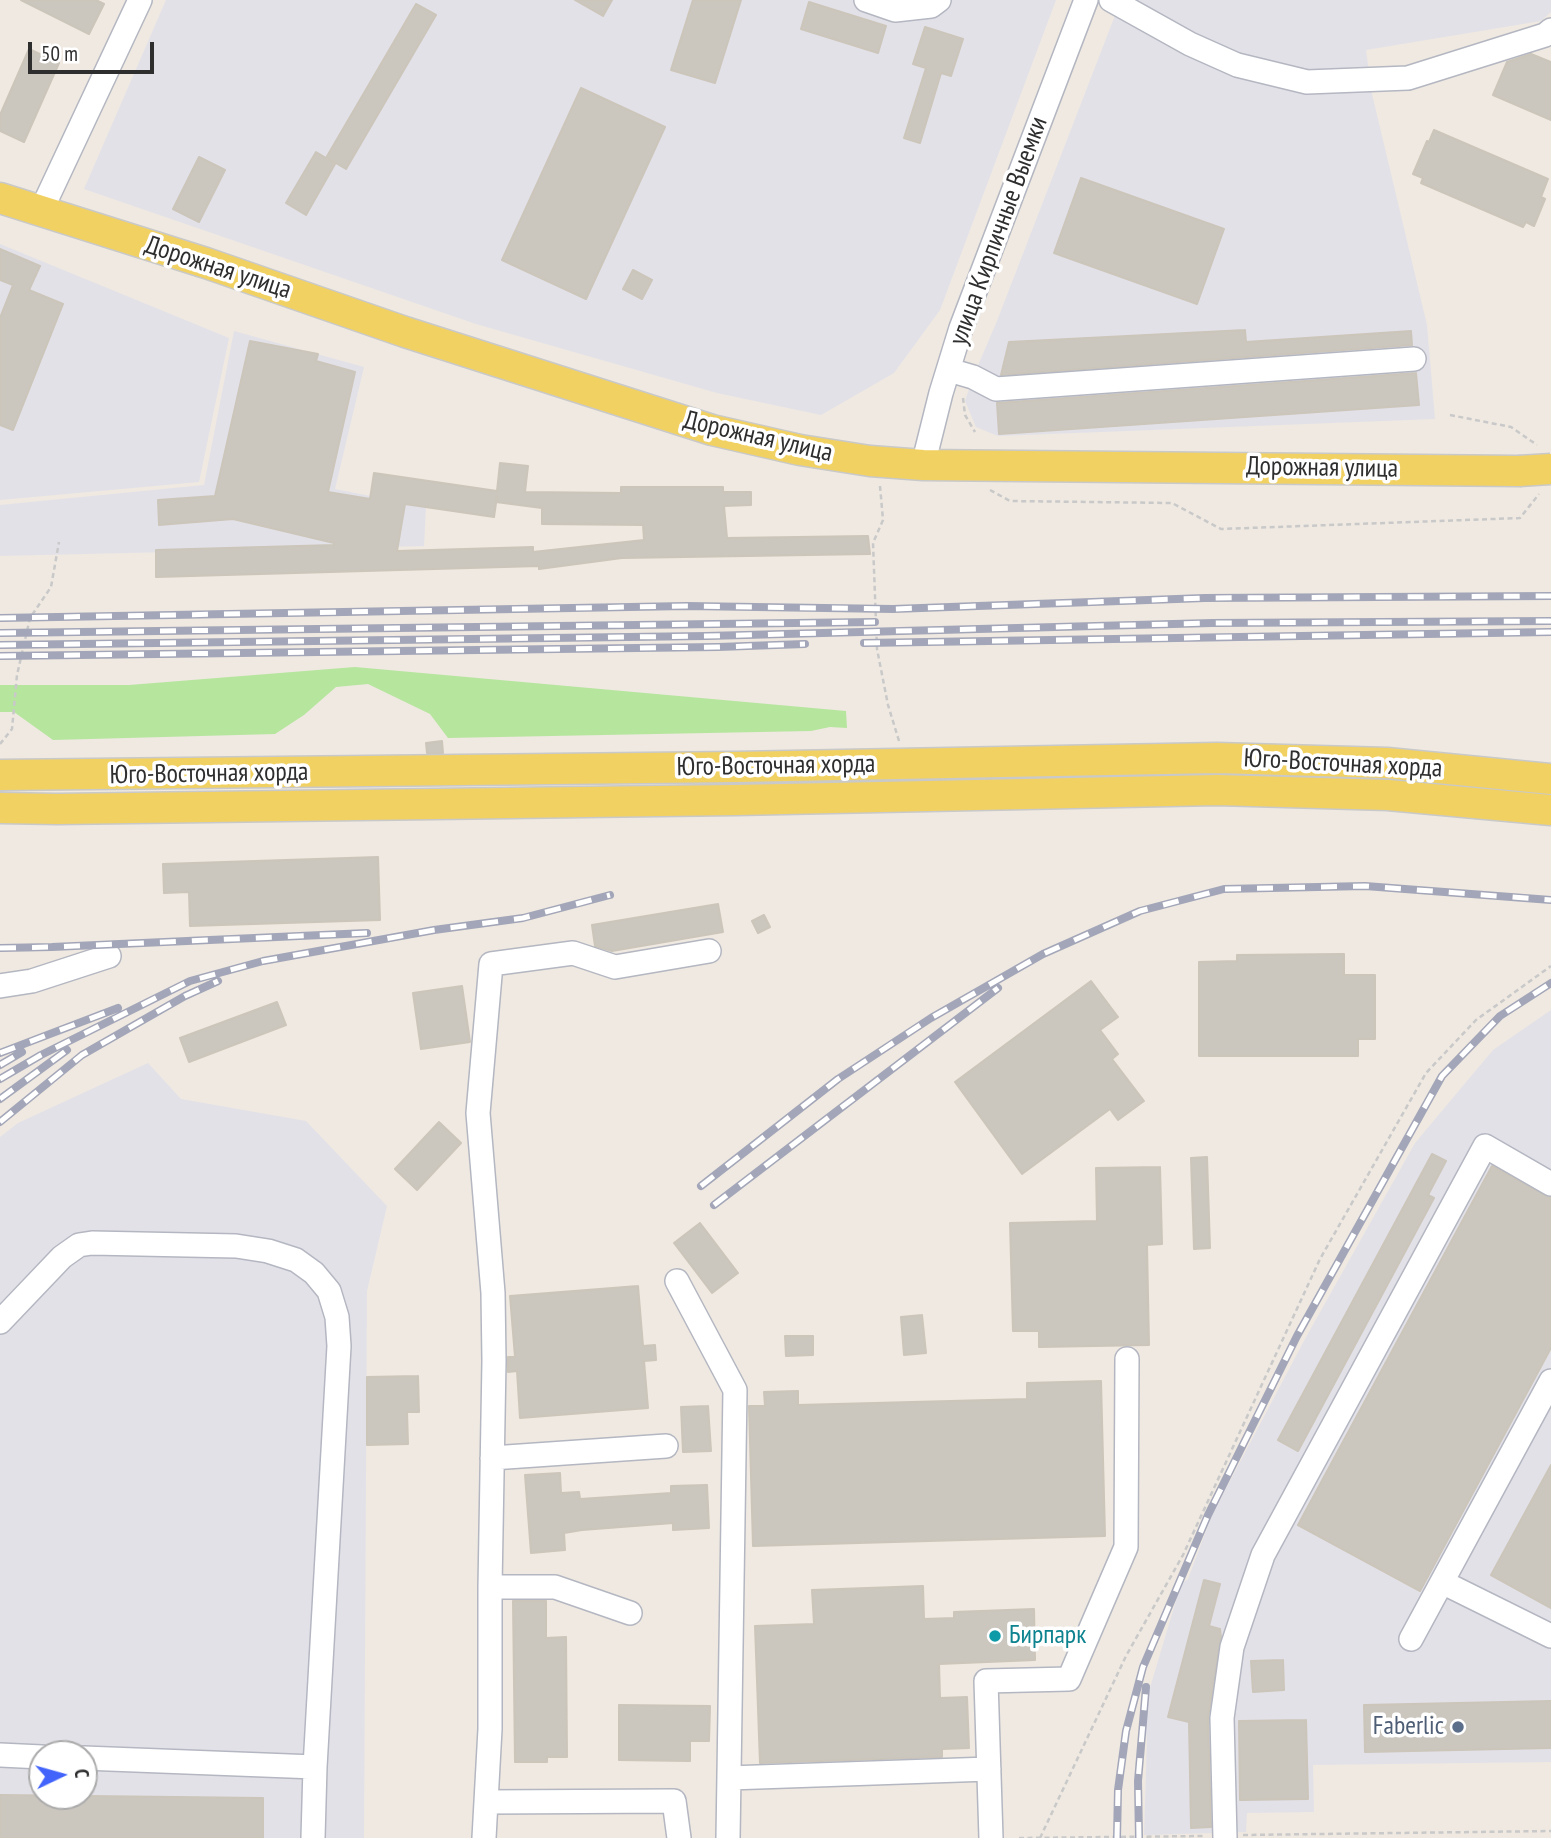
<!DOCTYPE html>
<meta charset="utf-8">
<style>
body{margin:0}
#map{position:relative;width:1551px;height:1838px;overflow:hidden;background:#efe9e1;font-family:"PT Sans Narrow",sans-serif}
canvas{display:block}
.north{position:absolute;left:28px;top:1740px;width:70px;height:70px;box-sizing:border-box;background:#fff;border:2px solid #ababab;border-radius:50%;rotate:85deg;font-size:19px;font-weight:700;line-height:28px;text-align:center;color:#2e2e2e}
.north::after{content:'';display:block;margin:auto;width:24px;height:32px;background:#4264fb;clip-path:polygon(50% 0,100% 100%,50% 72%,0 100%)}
.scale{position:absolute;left:28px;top:42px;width:126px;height:32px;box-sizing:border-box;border:4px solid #2e2e2e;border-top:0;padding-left:9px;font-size:21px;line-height:24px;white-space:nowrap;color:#2e2e2e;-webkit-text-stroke:5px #fff;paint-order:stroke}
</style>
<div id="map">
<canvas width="1551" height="1838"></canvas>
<div class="north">С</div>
<div class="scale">50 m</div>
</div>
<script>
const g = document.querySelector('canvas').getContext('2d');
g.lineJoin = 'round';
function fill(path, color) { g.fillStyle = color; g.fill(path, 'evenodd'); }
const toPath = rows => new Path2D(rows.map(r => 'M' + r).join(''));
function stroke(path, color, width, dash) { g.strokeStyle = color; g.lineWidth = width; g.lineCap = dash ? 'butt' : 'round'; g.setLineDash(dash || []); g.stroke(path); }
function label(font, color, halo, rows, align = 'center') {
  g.font = font + ' "PT Sans Narrow",sans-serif'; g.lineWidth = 7; g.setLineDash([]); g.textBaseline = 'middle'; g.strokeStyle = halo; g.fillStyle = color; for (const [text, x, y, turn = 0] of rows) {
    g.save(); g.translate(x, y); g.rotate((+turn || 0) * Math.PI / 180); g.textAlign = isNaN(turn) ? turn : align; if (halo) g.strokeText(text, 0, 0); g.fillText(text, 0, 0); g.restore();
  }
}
fill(toPath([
 [166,0,1056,0,940,310,894,373,821,415,717,393,476,324,84,189],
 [1121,0,1551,0,1551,12,1541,21,1366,50,1372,94,1427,325,1435,419,998,436,976,427,965,401,973,377,997,321],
 [0,244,229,338,199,482,0,500],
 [234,331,364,367,335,489,426,507,424,546,0,556,0,505,204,485],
 [1551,1010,1551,1762,1313,1765,1314,1812,1247,1813,1246,1832,1144,1835,1147,1740,1143,1711,1181,1584,1188,1579,1212,1515,1305,1339,1415,1143,1493,1050],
 [148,1063,181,1099,306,1121,387,1206,367,1291,364,1838,0,1838,0,1137,18,1123],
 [42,1754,84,1754,84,1796,42,1796]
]), '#e3e1e8');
fill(toPath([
 [355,667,846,711,847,728,830,727,811,731,448,738,430,714,368,684,336,687,304,715,275,734,53,740,14,712,0,712,0,685,129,685]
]), '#b6e59e');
const building = toPath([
 [21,0,96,0,104,4,89,34,21,0],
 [575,0,612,0,603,16,575,0],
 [693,0,741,0,715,83,671,70,693,0],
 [809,2,886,26,878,53,801,29,809,2],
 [416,4,436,15,346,169,329,159,335,164,306,215,286,203,316,152,326,158,416,4],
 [925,27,963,39,951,76,941,73,920,143,904,138,926,68,913,64,925,27],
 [29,49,59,63,24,142,0,131,0,115,29,49],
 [1531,54,1551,62,1551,120,1493,95,1507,62,1531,54],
 [581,88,665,127,586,299,502,260,581,88],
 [1434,130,1548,179,1541,197,1545,199,1534,226,1526,222,1523,227,1421,183,1423,178,1413,174,1427,141,1429,142,1434,130],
 [199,157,225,170,199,222,173,209,199,157],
 [1081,178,1224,229,1197,304,1054,253,1081,178],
 [0,249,40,266,29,290,63,304,13,430,0,425,0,318,13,285,0,280,0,249],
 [633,270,652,280,642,299,623,289,633,270],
 [1245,330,1246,342,1411,331,1412,345,1001,375,1009,342,1245,330],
 [250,341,318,354,316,361,355,372,328,492,370,499,374,473,497,491,500,463,528,466,525,492,621,493,621,487,723,487,723,492,751,492,751,505,724,506,727,538,868,536,870,554,622,558,539,569,539,566,156,577,156,550,334,545,334,543,233,519,159,525,158,500,215,496,250,341],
 [497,496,496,502,542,508,542,524,643,525,644,540,533,552,533,547,397,551,405,504,494,517,497,496],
 [1416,373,1419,405,999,434,997,403,1416,373],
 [442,741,443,753,427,753,426,743,442,741],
 [378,857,380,920,190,926,189,892,164,893,163,864,378,857],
 [718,904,723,932,612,951,595,946,592,925,718,904],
 [764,915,770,927,758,933,752,921,764,915],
 [1344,954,1344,975,1375,975,1375,1039,1358,1039,1358,1056,1199,1056,1199,962,1237,961,1237,955,1344,954],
 [1091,981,1118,1017,1100,1030,1118,1054,1112,1059,1144,1101,1118,1120,1110,1109,1022,1174,955,1082,1091,981],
 [462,986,470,1042,421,1049,413,993,462,986],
 [277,1002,286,1025,189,1062,180,1038,277,1002],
 [439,1122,461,1143,417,1190,395,1169,439,1122],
 [1432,1154,1446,1161,1428,1195,1434,1198,1298,1451,1278,1440,1432,1154],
 [1207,1157,1210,1248,1194,1249,1191,1158,1207,1157],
 [1492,1166,1551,1198,1551,1348,1420,1591,1298,1525,1492,1166],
 [1160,1167,1162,1244,1147,1245,1149,1345,1039,1347,1039,1331,1013,1331,1010,1223,1097,1221,1096,1168,1160,1167],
 [700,1223,738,1273,712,1293,674,1243,700,1223],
 [638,1286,643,1346,655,1345,656,1360,644,1361,648,1408,520,1418,517,1371,508,1372,508,1357,515,1357,510,1296,638,1286],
 [922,1315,926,1353,904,1355,901,1317,922,1315],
 [785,1336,813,1336,813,1355,786,1356,785,1336],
 [418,1376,419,1412,407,1412,408,1444,367,1445,367,1377,418,1376],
 [1101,1381,1105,1536,753,1546,749,1406,765,1406,764,1392,798,1391,798,1405,1027,1399,1027,1383,1101,1381],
 [708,1406,711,1451,683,1452,681,1407,708,1406],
 [1551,1465,1551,1608,1491,1575,1551,1465],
 [560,1473,561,1493,579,1492,580,1499,671,1493,671,1486,707,1485,709,1528,673,1530,673,1523,582,1530,564,1533,565,1550,531,1553,525,1475,560,1473],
 [1204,1580,1220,1584,1209,1626,1220,1629,1221,1637,1208,1718,1211,1827,1191,1828,1189,1722,1168,1717,1204,1580],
 [923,1586,924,1619,954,1618,954,1612,1034,1609,1035,1660,939,1664,940,1698,967,1697,969,1748,942,1749,942,1757,760,1763,755,1626,814,1624,812,1590,923,1586],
 [513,1601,546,1601,546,1638,566,1637,567,1757,547,1757,547,1762,515,1762,513,1601],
 [1283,1660,1284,1690,1253,1692,1251,1661,1283,1660],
 [1551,1701,1551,1748,1365,1752,1364,1705,1551,1701],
 [619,1705,710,1706,709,1741,690,1741,690,1761,619,1760,619,1705],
 [1306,1720,1308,1799,1240,1800,1239,1721,1306,1720],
 [0,1795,263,1798,263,1838,0,1838,0,1795]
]);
fill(building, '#cbc7bf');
stroke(building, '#cbc5ba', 2);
const minor = toPath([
 [866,0,895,10,931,6,939,0],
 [1111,0,1190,44,1237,65,1307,82,1408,78,1545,35,1551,30],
 [41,211,140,0],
 [949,370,973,377,996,389,1414,359],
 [923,465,941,393,961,328,1086,0],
 [0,986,32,981,109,956],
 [677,1281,735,1390,728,1838],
 [0,1322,62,1257,79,1245,92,1243,236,1246,268,1251,296,1260,314,1273,329,1291,337,1317,339,1346,315,1767,313,1838],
 [492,1458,666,1446],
 [1442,1582,1551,1636],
 [490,1587,555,1587,630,1613],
 [1411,1639,1551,1381],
 [0,1755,42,1757],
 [84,1758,315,1767],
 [729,1778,989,1769],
 [486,1802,674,1801,679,1838],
 [484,1838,490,1729,490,1587,494,1361,493,1293,478,1113,491,964,573,953,615,967,709,951],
 [991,1838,986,1681,1069,1679,1126,1547,1127,1359],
 [1225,1838,1222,1718,1232,1647,1263,1555,1485,1146,1551,1184]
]);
const major = toPath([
 [0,198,206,263,405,332,712,430,800,450,870,461,923,465,1519,471],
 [0,775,735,767,1217,758,1387,763,1551,779],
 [0,808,57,809,736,800,1217,790,1388,795,1551,810]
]);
stroke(minor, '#b4b7c1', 26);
stroke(major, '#c9c9c9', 33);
stroke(toPath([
 [963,398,965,415,975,432],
 [1450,415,1511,427,1537,445],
 [880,486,883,520,873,543,877,649,888,705,899,741],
 [990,490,1010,501,1172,503,1221,529,1520,518,1539,494],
 [0,744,12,729,17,675,30,618,51,587,59,542],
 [1243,1835,1551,1831],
 [1019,1838,1205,1836],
 [1040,1838,1126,1656,1183,1555,1320,1259,1426,1073,1476,1020,1551,966]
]), '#c9c9c9', 2.5, [5, 3.5]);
stroke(minor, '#fff', 23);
stroke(major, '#f2d163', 30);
const rail = toPath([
 [0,618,687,606,893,609,1205,598,1551,596],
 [0,633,875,622],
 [864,643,1551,632],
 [0,645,706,636,1212,623,1551,621],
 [0,656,718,647,805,644],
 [0,948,52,947,367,933],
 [0,1053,118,1008],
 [0,1065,22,1052],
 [0,1079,41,1055,190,981,263,961,434,930,523,918,610,895],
 [0,1099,67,1050],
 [0,1122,82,1055,185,996,218,981],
 [701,1186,838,1079,931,1018,1043,954,1140,911,1224,889,1365,886,1551,900],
 [714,1205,998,988],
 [1117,1838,1118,1790,1126,1731,1143,1667,1208,1515,1297,1336,1442,1076,1500,1016,1551,983],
 [1139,1838,1138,1781,1146,1687]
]);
stroke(rail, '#a3a6b8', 8);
stroke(rail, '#fff', 5, [16]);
const majorBridge = toPath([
 [1519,471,1551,469]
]);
stroke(majorBridge, '#c9c9c9', 33, []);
stroke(majorBridge, '#f2d163', 30);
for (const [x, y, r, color] of [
 [995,1636,7,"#0f9aa8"],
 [1458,1727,7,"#5c6f8a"]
]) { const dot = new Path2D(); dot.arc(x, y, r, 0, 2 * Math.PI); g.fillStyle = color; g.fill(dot); stroke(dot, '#fff', 2.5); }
label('26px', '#2e2e2e', '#fff', [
 ["улица Кирпичные Выемки",999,231,-70],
 ["Дорожная улица",218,268,18],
 ["Дорожная улица",758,437,13],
 ["Дорожная улица",1322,468,1],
 ["Юго-Восточная хорда",1343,764,3],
 ["Юго-Восточная хорда",776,766,-1],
 ["Юго-Восточная хорда",209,774,-1]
]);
label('26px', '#0d838f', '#fff', [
 ["Бирпарк",1009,1636]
], 'left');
label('26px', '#4e5e75', '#fff', [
 ["Faberlic",1444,1727]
], 'right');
</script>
